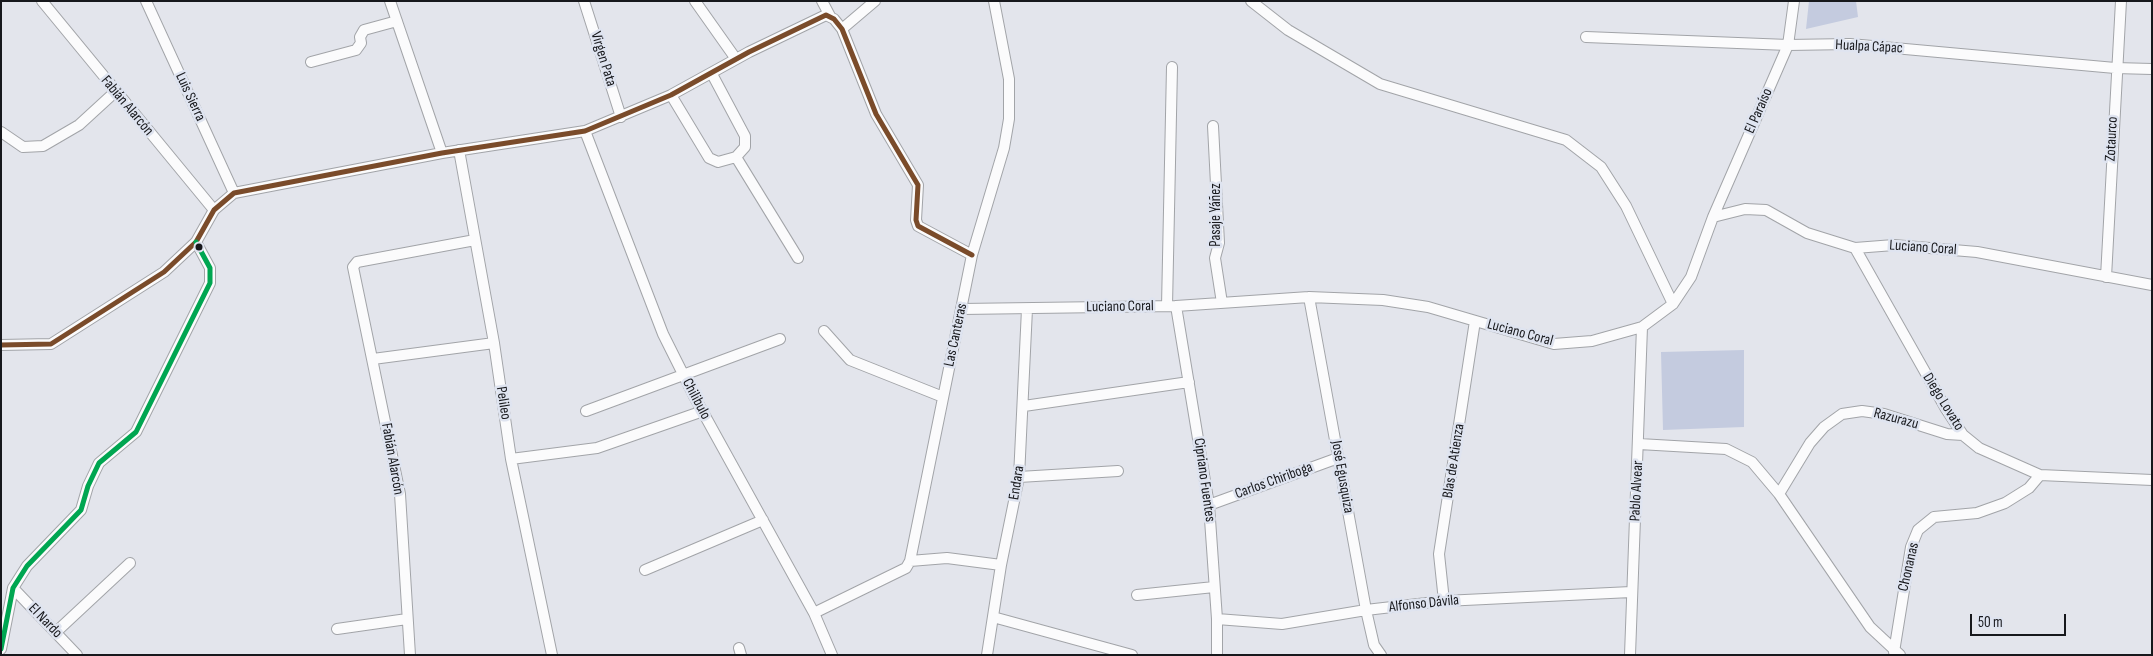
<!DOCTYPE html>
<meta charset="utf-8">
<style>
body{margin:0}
#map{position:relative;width:2153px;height:656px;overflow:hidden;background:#e3e5ec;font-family:"Sofia Sans Condensed",sans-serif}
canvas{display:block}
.frame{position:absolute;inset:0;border:2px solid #17181c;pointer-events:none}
.scale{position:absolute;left:1970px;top:614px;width:96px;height:22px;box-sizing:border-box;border:2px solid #17181c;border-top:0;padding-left:6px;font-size:15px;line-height:18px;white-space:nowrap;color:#17181c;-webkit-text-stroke:4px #dfe4f0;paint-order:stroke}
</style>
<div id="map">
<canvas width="2153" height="656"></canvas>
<div class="frame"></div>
<div class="scale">50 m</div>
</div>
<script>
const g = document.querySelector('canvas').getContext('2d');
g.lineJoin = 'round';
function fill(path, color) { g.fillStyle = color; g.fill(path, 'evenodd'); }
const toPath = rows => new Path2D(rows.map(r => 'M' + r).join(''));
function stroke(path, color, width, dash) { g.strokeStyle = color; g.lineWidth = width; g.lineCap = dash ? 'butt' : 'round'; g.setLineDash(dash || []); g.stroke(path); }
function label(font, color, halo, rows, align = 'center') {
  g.font = font + ' "Sofia Sans Condensed",sans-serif'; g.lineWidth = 5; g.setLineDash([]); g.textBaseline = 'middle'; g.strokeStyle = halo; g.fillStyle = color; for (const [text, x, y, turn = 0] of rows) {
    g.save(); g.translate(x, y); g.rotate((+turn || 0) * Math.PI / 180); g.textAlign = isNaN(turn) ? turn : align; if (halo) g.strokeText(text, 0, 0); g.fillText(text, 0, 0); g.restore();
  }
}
fill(toPath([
 [1809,1,1856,1,1858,17,1806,29],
 [1744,350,1744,427,1663,430,1661,352]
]), '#c4cbdf');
const minor = toPath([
 [42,1,214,210],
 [146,1,234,193],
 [390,1,442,153],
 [584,1,621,117],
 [695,1,736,59],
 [822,1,830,16],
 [1251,1,1288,30,1380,84,1566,140,1601,167,1626,206,1673,304],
 [842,29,875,1],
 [1586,37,1788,45,1850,44,2115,68,2152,69],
 [311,62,356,50,361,43,360,37,364,30,397,21],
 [671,95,709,158,718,162,736,157,745,147,745,136,712,74],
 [1213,126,1219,243,1215,258,1222,303],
 [585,131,663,334,694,396,814,613,832,655],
 [1,132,23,147,43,146,79,125,115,92],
 [459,150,494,343,511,459,552,655],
 [736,157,798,258],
 [1713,217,1745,209,1766,210,1807,233,1855,248,1894,245,1977,252,2152,285],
 [1855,248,1946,409,1963,435,1979,448,2040,475,2152,480],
 [2106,277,2121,1],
 [1309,297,1366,610,1374,645,1381,655],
 [1167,306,1172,67],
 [1176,306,1209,505,1217,619,1217,655],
 [962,309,1176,306,1309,297,1383,300,1428,307,1554,344,1592,341,1642,327,1673,304,1691,277,1713,217,1788,45,1794,1],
 [824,331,850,360,943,397],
 [1,345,51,344,164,272,196,242,214,210,234,193,442,153,585,131,671,95,749,52,826,15,834,19,842,29,876,114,918,185,916,220,918,226,972,255],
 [373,359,494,343],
 [1024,406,1189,382],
 [586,411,780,339],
 [1639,444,1726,449,1752,462,1779,494,1870,627,1900,655],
 [511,459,597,448,703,411],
 [1019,477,1118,471],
 [1779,494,1810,443,1824,427,1842,414,1862,411,1884,414,1947,434,1963,435],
 [1209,505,1338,458],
 [910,561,947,558,1001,565],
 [645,570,763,520],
 [13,588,77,655],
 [1137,595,1214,587],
 [1444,601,1439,554,1475,321],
 [814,613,906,568,910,561,972,255,1004,148,1009,119,1009,79,994,1],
 [993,617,1132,655],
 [1217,619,1282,624,1366,610,1444,601,1631,592],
 [337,629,407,619],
 [56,632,130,563],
 [739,648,741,655],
 [1,649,13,588,27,566,81,510,88,486,99,463,136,432,210,283,210,268,196,242],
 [1894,652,1911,547,1918,530,1934,517,1977,513,2005,503,2029,488,2040,475],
 [410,655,400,494,353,267,357,262,475,240],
 [987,655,1001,565,1019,477,1027,309],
 [1630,655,1642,327]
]);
stroke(minor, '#a2a4a8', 12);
stroke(minor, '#fbfbfc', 10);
stroke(toPath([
 [1,345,51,344,164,272,196,242,214,210,234,193,442,153,585,131,671,95,749,52,826,15,834,19,842,29,876,114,918,185,916,220,918,226,972,255]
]), '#7a4b2a', 5);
stroke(toPath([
 [1,649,13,588,27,566,81,510,88,486,99,463,136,432,210,283,210,268,196,242]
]), '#00a651', 5);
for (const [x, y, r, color] of [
 [199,247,4.5,"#17181c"]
]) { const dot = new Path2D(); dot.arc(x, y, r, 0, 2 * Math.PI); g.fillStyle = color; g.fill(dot); stroke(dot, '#dfe4f0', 2); }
label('15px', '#17181c', '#dfe4f0', [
 ["Hualpa Cápac",1869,47,3],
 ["Virgen Pata",603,59,73],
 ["Luis Sierra",190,97,65],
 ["Fabián Alarcón",127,106,50],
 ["El Paraíso",1759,111,-66],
 ["Zotaurco",2112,139,-87],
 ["Pasaje Yáñez",1216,215,-90],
 ["Luciano Coral",1923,248,4],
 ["Luciano Coral",1120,307,-1],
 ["Luciano Coral",1520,333,15],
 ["Las Canteras",956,335,-78],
 ["Chilibulo",696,399,62],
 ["Diego Lovato",1943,402,58],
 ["Pelileo",503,403,81],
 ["Razurazu",1896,419,15],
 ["Fabián Alarcón",392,459,80],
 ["Blas de Atienza",1454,461,-81],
 ["José Egusquiza",1342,477,80],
 ["Cipriano Fuentes",1204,480,82],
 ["Carlos Chiriboga",1274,481,-20],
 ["Endara",1017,483,-81],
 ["Pablo Alvear",1637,491,-87],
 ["Chonanas",1909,567,-77],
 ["Alfonso Dávila",1424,604,-6],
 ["El Nardo",45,621,46]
]);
</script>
